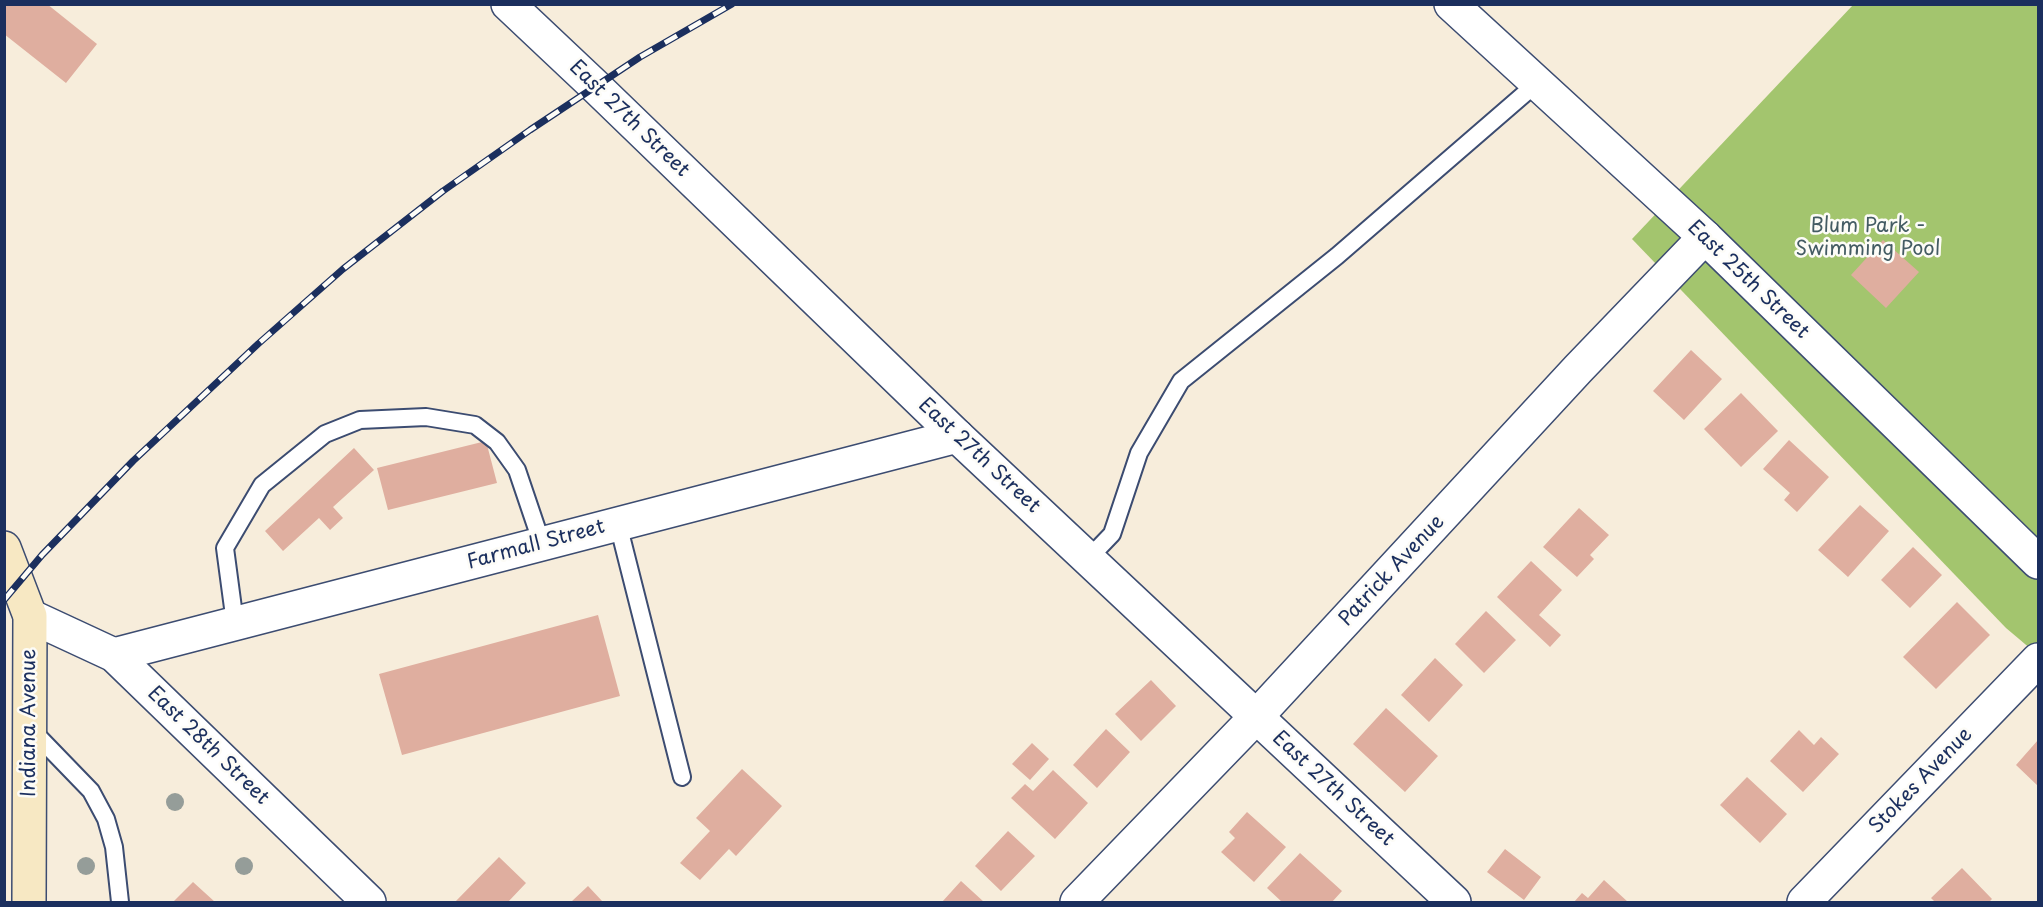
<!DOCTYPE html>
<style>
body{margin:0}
#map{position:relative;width:2043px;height:907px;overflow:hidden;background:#f7eddb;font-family:"Playpen Sans",sans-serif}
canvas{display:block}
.frame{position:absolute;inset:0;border:6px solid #1b2f5e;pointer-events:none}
</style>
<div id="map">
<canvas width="2043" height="907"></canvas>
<div class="frame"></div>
</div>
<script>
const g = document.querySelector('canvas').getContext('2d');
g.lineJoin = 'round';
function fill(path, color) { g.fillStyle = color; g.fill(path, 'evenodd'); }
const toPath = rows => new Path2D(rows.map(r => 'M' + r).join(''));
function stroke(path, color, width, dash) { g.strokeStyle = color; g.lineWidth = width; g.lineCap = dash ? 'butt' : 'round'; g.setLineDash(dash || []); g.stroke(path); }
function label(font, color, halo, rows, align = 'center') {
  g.font = font + ' "Playpen Sans",sans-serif'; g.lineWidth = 5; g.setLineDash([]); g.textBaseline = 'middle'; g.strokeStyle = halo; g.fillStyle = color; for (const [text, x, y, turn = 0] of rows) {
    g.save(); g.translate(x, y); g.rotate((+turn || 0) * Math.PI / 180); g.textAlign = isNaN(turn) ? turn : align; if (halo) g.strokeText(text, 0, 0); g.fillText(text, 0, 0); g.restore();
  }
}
fill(toPath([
 [1853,5,2038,5,2038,655,2006,628,1632,239]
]), '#a3c56e');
fill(toPath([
 [4,4,47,4,97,44,66,83,4,34],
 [1883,240,1919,272,1886,308,1851,275],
 [1691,350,1722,379,1684,420,1653,391],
 [1741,393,1778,431,1741,467,1704,429],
 [1789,440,1829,477,1797,512,1784,500,1790,493,1763,469],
 [486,441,497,483,388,510,377,468],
 [354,448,374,470,333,507,343,518,330,530,319,518,283,551,265,531],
 [1860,505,1889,531,1848,577,1818,550],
 [1579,508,1609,535,1590,555,1594,559,1577,577,1543,547],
 [1913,547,1942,575,1910,608,1881,580],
 [1531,561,1562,590,1539,615,1561,635,1550,647,1497,597],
 [1957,602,1990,635,1936,689,1903,657],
 [1486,611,1516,640,1484,673,1455,644],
 [598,615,620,696,402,755,379,674],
 [1435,658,1463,685,1429,722,1401,695],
 [1151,680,1176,706,1141,741,1115,714],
 [1386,708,1438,756,1405,792,1353,744],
 [1106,729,1130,752,1097,788,1073,765],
 [1799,730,1814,745,1821,737,1839,754,1803,792,1770,761],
 [2038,740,2038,786,2016,765],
 [1032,743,1049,759,1030,780,1012,764],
 [742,769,782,806,736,856,729,849,700,880,680,863,710,831,696,818],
 [1053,770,1088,803,1055,839,1011,798,1025,784,1033,791],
 [1747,777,1787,814,1760,843,1720,805],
 [1247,812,1286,847,1254,882,1221,852,1235,838,1229,832],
 [1008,831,1035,856,1001,891,975,866],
 [1505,849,1541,877,1524,900,1487,872],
 [1300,853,1342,891,1332,902,1282,902,1267,888],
 [499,857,526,883,508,902,455,902],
 [1962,868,1992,899,1989,902,1935,902,1931,898],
 [1604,880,1628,902,1574,902,1582,893,1588,898],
 [961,881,984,902,942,902],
 [193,882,215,902,173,902],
 [588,886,603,902,571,902]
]), '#dfae9f');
const service = toPath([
 [618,524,682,777],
 [1088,559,1112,534,1139,453,1181,381,1337,256,1537,83],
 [235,623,225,548,262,485,325,434,360,420,426,417,475,425,497,442,517,470,542,544],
 [31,729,91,791,106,819,114,847,120,902]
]);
const minor = toPath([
 [114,655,957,436],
 [1077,902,1256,717,1578,369,1705,237],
 [1804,902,2038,660]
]);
const tertiary = toPath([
 [508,4,595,86,957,436,1454,902],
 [1451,4,1705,237,2038,562],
 [30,616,114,655,369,902]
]);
const secondary = toPath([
 [4,548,30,616,29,902]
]);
stroke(service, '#3c4c71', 20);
stroke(minor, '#3c4c71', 36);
stroke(tertiary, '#3c4c71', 36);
stroke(secondary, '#3c4c71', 36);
stroke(service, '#fff', 16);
stroke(minor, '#fff', 33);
stroke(tertiary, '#fff', 33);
stroke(secondary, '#f7e8c3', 33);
const rail = toPath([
 [4,600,42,555,133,461,258,344,343,269,443,191,530,130,640,57,732,4]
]);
stroke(rail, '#1b2f5e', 7);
stroke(rail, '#fdfcf7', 4.5, [14]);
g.fillStyle = '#959d99';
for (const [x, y] of [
 [175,802],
 [86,866],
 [244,866]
]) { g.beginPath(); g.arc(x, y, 9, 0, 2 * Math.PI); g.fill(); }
label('20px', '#1b2f5e', '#fdfcf7', [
 ["East 27th Street",629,119,44],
 ["East 25th Street",1748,280,44],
 ["East 27th Street",979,456,43],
 ["Farmall Street",536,545,-15],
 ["Patrick Avenue",1392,571,-47],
 ["Indiana Avenue",29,723,-90],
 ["East 28th Street",208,746,44],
 ["Stokes Avenue",1921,781,-46],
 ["East 27th Street",1333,789,43]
]);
label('20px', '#445c63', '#fdfcf7', [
 ["Blum Park -",1868,226],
 ["Swimming Pool",1868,249]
]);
</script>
